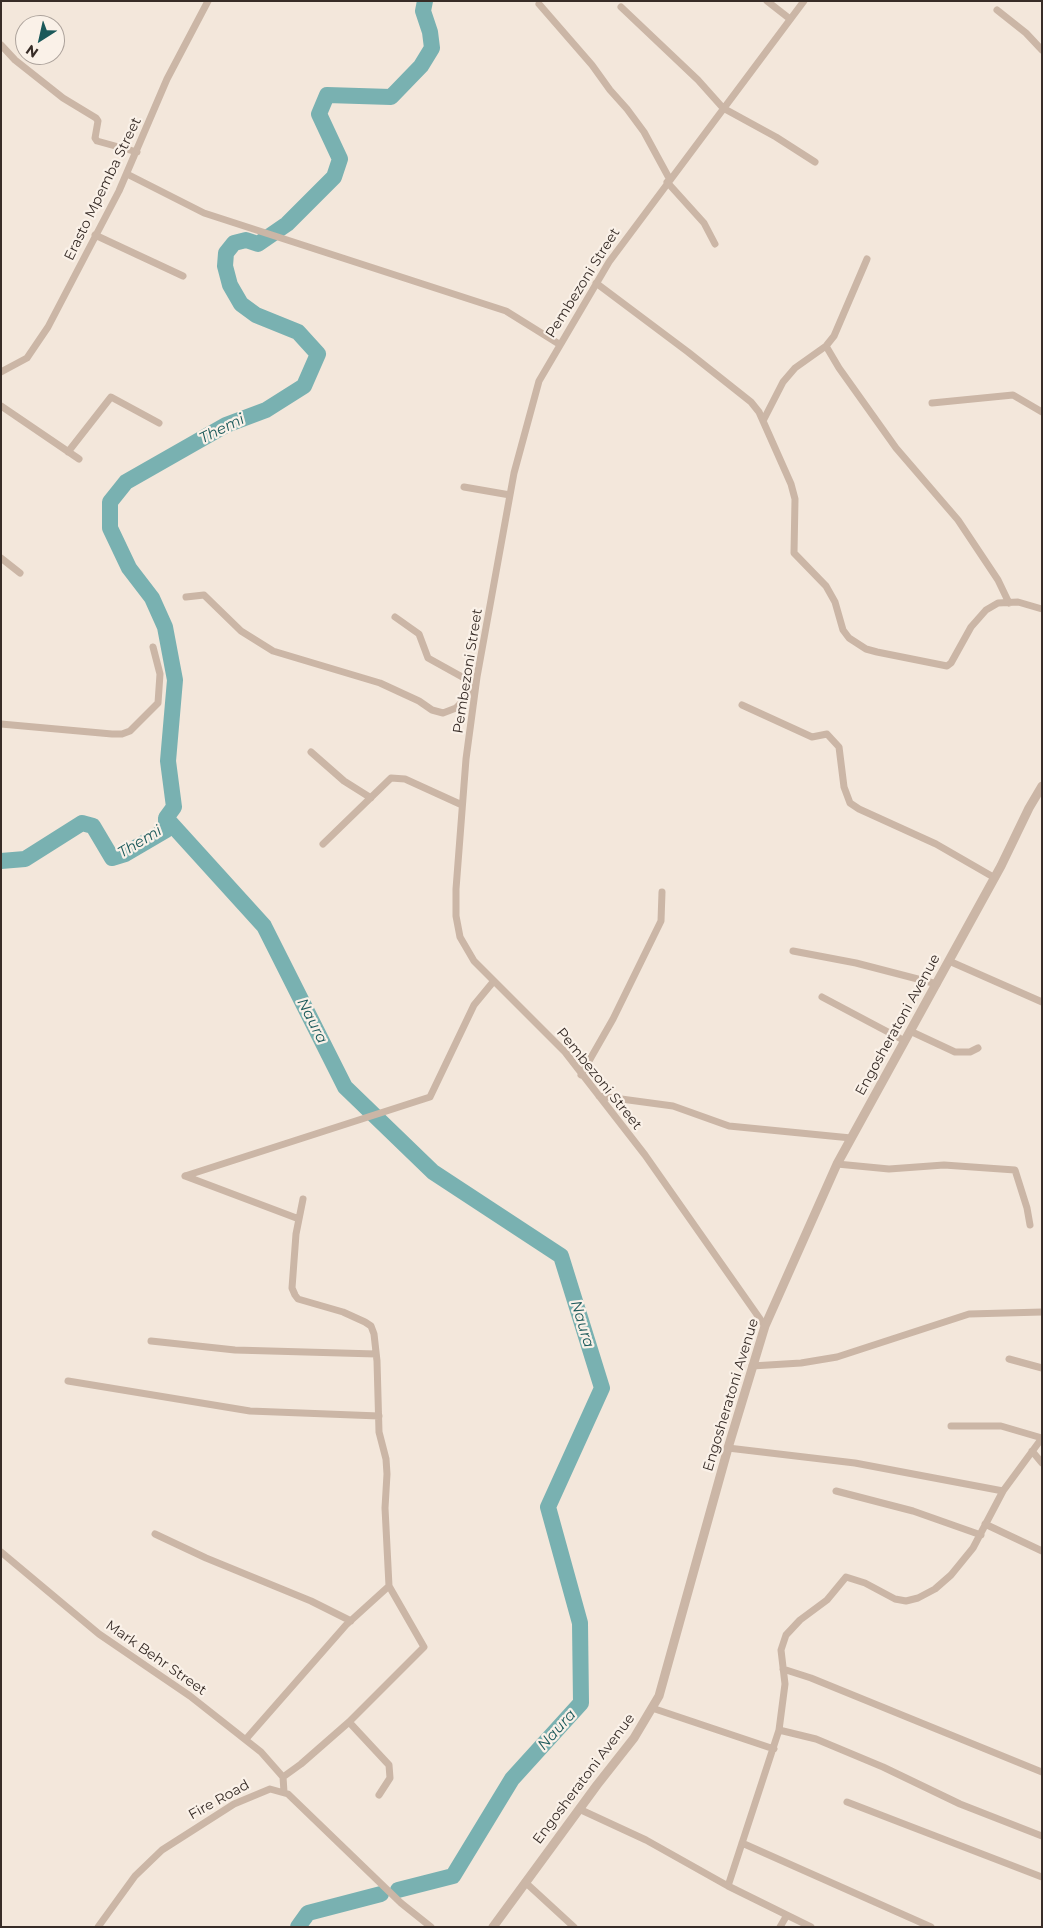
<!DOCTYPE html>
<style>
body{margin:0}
#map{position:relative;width:1043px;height:1928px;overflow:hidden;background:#f3e7db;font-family:Montserrat,sans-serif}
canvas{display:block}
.frame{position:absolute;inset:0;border:2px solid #372c27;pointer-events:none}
.north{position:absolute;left:15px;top:15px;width:50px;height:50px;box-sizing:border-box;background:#faf1e8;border:1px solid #aca29b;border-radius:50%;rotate:215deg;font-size:14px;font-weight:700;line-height:20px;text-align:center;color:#372c27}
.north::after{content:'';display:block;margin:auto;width:18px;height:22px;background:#1b595a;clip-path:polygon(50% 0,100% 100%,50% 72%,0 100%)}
</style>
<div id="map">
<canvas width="1043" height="1928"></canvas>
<div class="frame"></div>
<div class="north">N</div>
</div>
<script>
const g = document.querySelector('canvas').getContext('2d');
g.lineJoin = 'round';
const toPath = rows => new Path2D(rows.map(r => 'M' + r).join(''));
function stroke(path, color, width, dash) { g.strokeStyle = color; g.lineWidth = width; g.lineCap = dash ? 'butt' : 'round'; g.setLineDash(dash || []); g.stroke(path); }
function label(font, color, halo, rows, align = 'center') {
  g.font = font + ' Montserrat,sans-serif'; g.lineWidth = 4.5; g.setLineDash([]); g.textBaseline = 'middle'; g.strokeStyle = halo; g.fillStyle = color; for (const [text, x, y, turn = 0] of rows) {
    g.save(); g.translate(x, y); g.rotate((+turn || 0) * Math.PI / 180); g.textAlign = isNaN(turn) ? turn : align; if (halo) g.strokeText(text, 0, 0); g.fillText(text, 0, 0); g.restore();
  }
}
stroke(toPath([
 [166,818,264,926,345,1087,433,1172,561,1256,602,1388,548,1507,580,1623,581,1703,512,1779,453,1876,398,1890],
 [1,861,25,859,82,823,93,826,112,858,125,854,166,830,166,818,174,807,168,761,175,680,165,627,152,598,129,568,110,528,110,502,126,482,226,425,266,410,304,386,318,354,298,332,256,315,241,304,230,285,225,266,226,253,234,243,246,240,258,244,287,224,334,177,340,159,319,114,327,95,391,97,421,66,432,48,430,32,423,11,425,1],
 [298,1927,308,1913,381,1894]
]), '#79b1b1', 16);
stroke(toPath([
 [767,1,790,19],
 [539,4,592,65,610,90,627,109,644,132,669,178],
 [621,7,698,80,723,108,776,137,815,162],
 [997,10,1026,33,1042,50],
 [1,45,15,60,63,98,96,118,98,121,95,138,97,141,137,152],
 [127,174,204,213,506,311,559,344],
 [667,182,704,223,715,244],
 [95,235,183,276],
 [596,283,688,352,751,402,759,412,791,484,795,499,794,553,826,586,835,602,843,630,849,638,866,649,877,652,947,666,951,663,971,627,986,610,998,603,1018,602,1042,609],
 [826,346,839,368,896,448,958,520,998,580,1009,603],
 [1,372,27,358,48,327,119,191,167,79,208,1],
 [932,403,1013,395,1042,412],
 [1,406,79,459],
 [763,421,783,382,795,368,826,346,834,336,867,259],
 [68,452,111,397,159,423],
 [464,487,510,495],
 [1,558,20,573],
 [186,597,204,595,241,631,273,651,380,683,419,701,432,710,443,713,456,708,465,699,474,681],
 [395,617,419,634,428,658,473,683],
 [742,705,812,737,827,734,839,747,844,787,850,803,859,809,936,844,995,878],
 [1,724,112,734,122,734,130,731,158,703,160,674,153,647],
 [311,752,344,781,371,798],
 [323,844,391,778,405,779,462,805],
 [793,951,856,963,937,984],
 [949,961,1042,1002],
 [822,997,905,1041],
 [910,1031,955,1052,970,1052,978,1048],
 [581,1075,613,1019,661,921,662,892],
 [599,1096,673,1106,729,1126,851,1138],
 [837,1164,889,1169,944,1165,1015,1170,1027,1208,1030,1225],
 [185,1176,430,1097,474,1005,493,982],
 [185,1176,299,1219],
 [765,1326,645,1155,565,1052,474,961,460,937,456,916,456,889,466,759,477,677,514,473,539,381,609,262,804,1],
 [151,1341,235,1350,376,1354],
 [1009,1359,1042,1368],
 [752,1366,801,1363,837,1357,969,1314,1042,1312],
 [68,1381,250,1411,379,1416],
 [951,1426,1001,1426,1042,1438],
 [728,1448,855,1463,1003,1491],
 [1032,1451,1042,1463],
 [836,1491,913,1511,981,1535],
 [985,1524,1042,1551],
 [155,1534,206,1558,311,1601,351,1621],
 [1,1552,99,1634,190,1696,261,1752,283,1777,284,1792],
 [783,1669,811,1678,1042,1772],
 [652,1708,774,1749],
 [349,1722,389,1765,390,1778,379,1795],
 [779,1730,816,1739,883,1767,960,1804,1042,1836],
 [246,1739,346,1625,389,1586],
 [283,1777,301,1764,349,1722,424,1647,389,1586,385,1508,387,1474,386,1459,379,1432,377,1361,374,1334,371,1326,365,1322,343,1312,298,1299,295,1295,292,1288,296,1234,303,1199],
 [847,1802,1042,1877],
 [579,1809,646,1840,728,1886,811,1927],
 [742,1843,931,1927],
 [525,1882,574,1927],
 [728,1886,779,1730,785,1684,781,1650,786,1635,800,1620,827,1600,846,1577,865,1583,895,1599,906,1601,918,1598,935,1589,951,1575,973,1548,1003,1491,1042,1438],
 [98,1927,135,1876,162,1850,234,1804,270,1789,288,1794,401,1903,431,1927],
 [780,1927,787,1915]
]), '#cbb6a6', 7);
stroke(toPath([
 [493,1927,597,1785,634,1738,659,1696,728,1448,765,1326,837,1164,1001,866,1029,808,1042,786]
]), '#cbb6a6', 9);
label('14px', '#372c27', '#faf1e8', [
 ["Erasto Mpemba Street",103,189,-64],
 ["Pembezoni Street",583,283,-58],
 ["Pembezoni Street",468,671,-81],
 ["Engosheratoni Avenue",898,1025,-61],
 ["Pembezoni Street",599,1079,51],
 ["Engosheratoni Avenue",731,1395,-73],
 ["Mark Behr Street",156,1658,35],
 ["Engosheratoni Avenue",584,1779,-53],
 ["Fire Road",219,1800,-29]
]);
label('italic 15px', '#1b595a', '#faf1e8', [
 ["Themi",222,429,-26],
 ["Themi",140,842,-31],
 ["Naura",312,1021,63],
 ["Naura",582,1324,73],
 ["Naura",557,1730,-48]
]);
</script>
